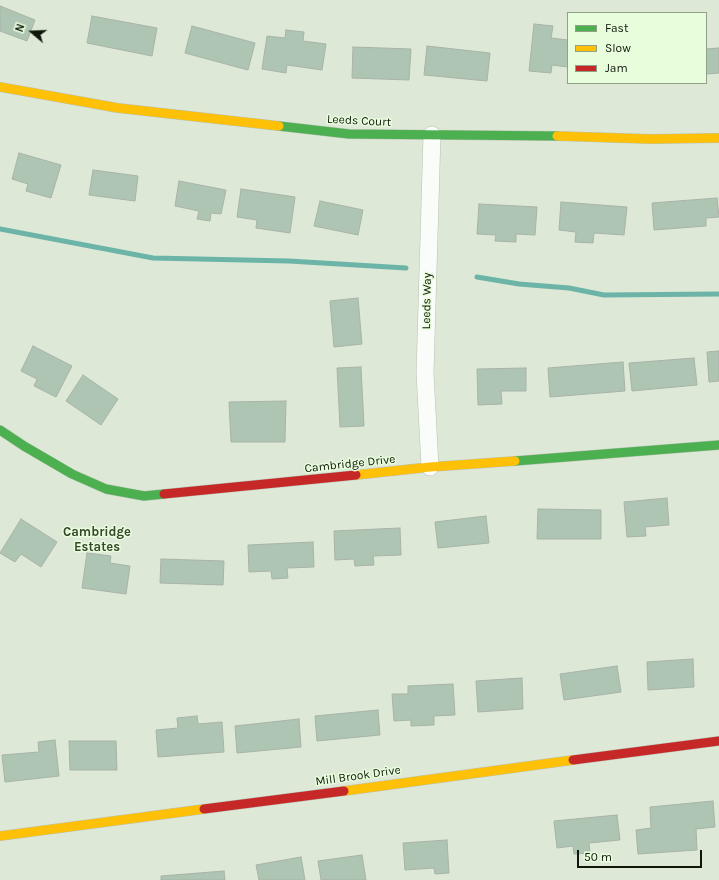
<!DOCTYPE html>
<style>
body{margin:0}
#map{position:relative;width:719px;height:880px;overflow:hidden;background:#dde8d6;font-family:Karla,sans-serif}
canvas{display:block}
.legend{position:absolute;left:567px;top:12px;width:140px;height:72px;box-sizing:border-box;background:#e8fddc;border:1px solid #91a188;margin:0;padding:5px 7px;list-style:none;font-size:12px;color:#0f160b}
.legend li{display:flex;align-items:center;gap:8px;height:20px}
.legend b{width:20px;border:1px solid #91a188}
.north{position:absolute;left:12px;top:12px;width:40px;height:40px;-webkit-text-stroke:3px #e8fddc;paint-order:stroke;rotate:289deg;font-size:11px;font-weight:700;line-height:16px;text-align:center;color:#0f160b}
.north::after{content:'';display:block;margin:auto;width:14px;height:18px;background:#0f160b;clip-path:polygon(50% 0,100% 100%,50% 72%,0 100%)}
.scale{position:absolute;left:577px;top:850px;width:125px;height:18px;box-sizing:border-box;border:2px solid #0f160b;border-top:0;padding-left:5px;font-size:12px;line-height:14px;white-space:nowrap;color:#0f160b;-webkit-text-stroke:3px #e8fddc;paint-order:stroke}
</style>
<div id="map">
<canvas width="719" height="880"></canvas>
<ul class="legend">
<li><b style="height:5px;background:#4caf50"></b>Fast</li>
<li><b style="height:5px;background:#ffc107"></b>Slow</li>
<li><b style="height:5px;background:#c62828"></b>Jam</li>
</ul>
<div class="north">N</div>
<div class="scale">50 m</div>
</div>
<script>
const g = document.querySelector('canvas').getContext('2d');
g.lineJoin = 'round';
const toPath = rows => new Path2D(rows.map(r => 'M' + r).join(''));
function stroke(path, color, width, dash) { g.strokeStyle = color; g.lineWidth = width; g.lineCap = dash ? 'butt' : 'round'; g.setLineDash(dash || []); g.stroke(path); }
function fill(path, color) { g.fillStyle = color; g.fill(path, 'evenodd'); }
function label(font, color, halo, rows, align = 'center') {
  g.font = font + ' Karla,sans-serif'; g.lineWidth = 3; g.setLineDash([]); g.textBaseline = 'middle'; g.strokeStyle = halo; g.fillStyle = color; for (const [text, x, y, turn = 0] of rows) {
    g.save(); g.translate(x, y); g.rotate((+turn || 0) * Math.PI / 180); g.textAlign = isNaN(turn) ? turn : align; if (halo) g.strokeText(text, 0, 0); g.fillText(text, 0, 0); g.restore();
  }
}
stroke(toPath([
 [0,229,153,258,289,261,406,268],
 [477,277,519,284,569,288,604,295,719,294]
]), '#6cb4a7', 5);
const building = toPath([
 [0,6,35,20,27,41,0,31,0,6],
 [92,16,157,28,152,56,87,43,92,16],
 [534,24,553,26,551,38,568,40,568,67,552,65,551,73,529,71,534,24],
 [192,26,255,43,248,70,185,53,192,26],
 [286,30,304,32,303,41,326,44,322,70,287,65,286,73,262,69,267,36,285,38,286,30],
 [427,46,490,53,487,81,424,75,427,46],
 [353,47,411,49,409,80,352,78,353,47],
 [719,48,719,73,706,74,706,49,719,48],
 [19,153,61,165,51,198,26,191,28,184,12,179,19,153],
 [93,170,138,176,135,201,89,195,93,170],
 [179,181,226,190,221,214,211,213,210,221,197,219,199,211,175,206,179,181],
 [241,189,295,197,290,233,256,228,257,220,237,217,241,189],
 [717,198,719,217,706,218,706,226,654,230,652,203,717,198],
 [320,201,363,210,358,235,314,226,320,201],
 [561,202,627,207,624,235,594,233,593,243,575,242,576,232,559,230,561,202],
 [479,204,537,207,535,235,516,234,516,242,495,241,496,235,477,234,479,204],
 [358,298,362,344,334,347,330,301,358,298],
 [33,346,72,366,56,397,34,386,37,379,21,371,33,346],
 [719,351,719,381,709,382,707,352,719,351],
 [694,358,697,385,632,391,629,363,694,358],
 [623,362,625,391,550,397,548,368,623,362],
 [361,367,364,426,340,427,337,368,361,367],
 [526,368,526,391,501,391,502,404,478,405,477,369,526,368],
 [83,375,118,399,101,425,66,401,83,375],
 [286,401,285,442,231,442,229,402,286,401],
 [667,498,669,525,645,527,646,536,627,537,624,502,667,498],
 [538,509,601,510,601,539,537,539,538,509],
 [486,516,489,543,438,548,435,522,486,516],
 [21,519,57,542,41,567,21,554,15,562,0,553,21,519],
 [400,528,401,555,373,556,374,565,355,566,354,559,335,560,334,531,400,528],
 [313,542,314,567,287,568,288,578,272,579,271,571,249,572,248,545,313,542],
 [87,553,111,556,110,563,130,566,126,594,82,588,87,553],
 [161,559,224,561,223,585,160,583,161,559],
 [693,659,694,687,648,690,647,662,693,659],
 [617,666,621,692,564,700,560,674,617,666],
 [522,678,523,709,478,712,476,681,522,678],
 [453,684,455,715,434,716,434,725,411,726,411,720,394,721,392,694,408,694,408,686,453,684],
 [378,710,380,735,317,741,315,716,378,710],
 [197,716,198,724,222,722,224,752,158,757,156,730,178,728,177,718,197,716],
 [299,719,301,747,237,753,235,726,299,719],
 [55,740,59,776,5,782,2,755,39,752,38,742,55,740],
 [69,741,116,741,117,770,70,770,69,741],
 [713,801,715,827,696,829,697,850,638,854,636,830,651,828,650,807,713,801],
 [617,815,620,840,589,843,590,853,574,854,573,846,557,848,554,821,617,815],
 [447,840,449,873,435,874,434,868,405,870,403,843,447,840],
 [362,855,366,880,321,880,318,861,362,855],
 [301,857,305,880,259,880,256,865,301,857],
 [224,871,225,880,161,880,161,876,224,871]
]);
fill(building, '#aec5b4');
stroke(building, '#a8b3a7', 1);
const street = toPath([
 [430,467,425,373,432,135]
]);
const fast = toPath([
 [279,126,349,134,557,136],
 [0,430,24,446,72,474,106,489,144,496,164,494],
 [515,461,719,445]
]);
const slow = toPath([
 [0,87,118,108,279,126],
 [557,136,650,139,719,138],
 [356,475,430,467,515,461],
 [344,791,573,760],
 [0,836,204,809]
]);
const jam = toPath([
 [164,494,356,475],
 [573,760,719,741],
 [204,809,344,791]
]);
stroke(street, '#b8c1b3', 18);
stroke(fast, '#b8c1b3', 10);
stroke(slow, '#b8c1b3', 10);
stroke(jam, '#b8c1b3', 10);
stroke(street, '#fafcf9', 17);
stroke(fast, '#4caf50', 9);
stroke(slow, '#ffc107', 9);
stroke(jam, '#c62828', 9);
label('12px', '#0f160b', '#e8fddc', [
 ["Leeds Court",359,121,3],
 ["Leeds Way",427,301,-89],
 ["Cambridge Drive",350,464,-6],
 ["Mill Brook Drive",358,776,-8]
]);
label('bold 13px', '#35462b', '#e8fddc', [
 ["Cambridge",97,532],
 ["Estates",97,547]
]);
</script>
